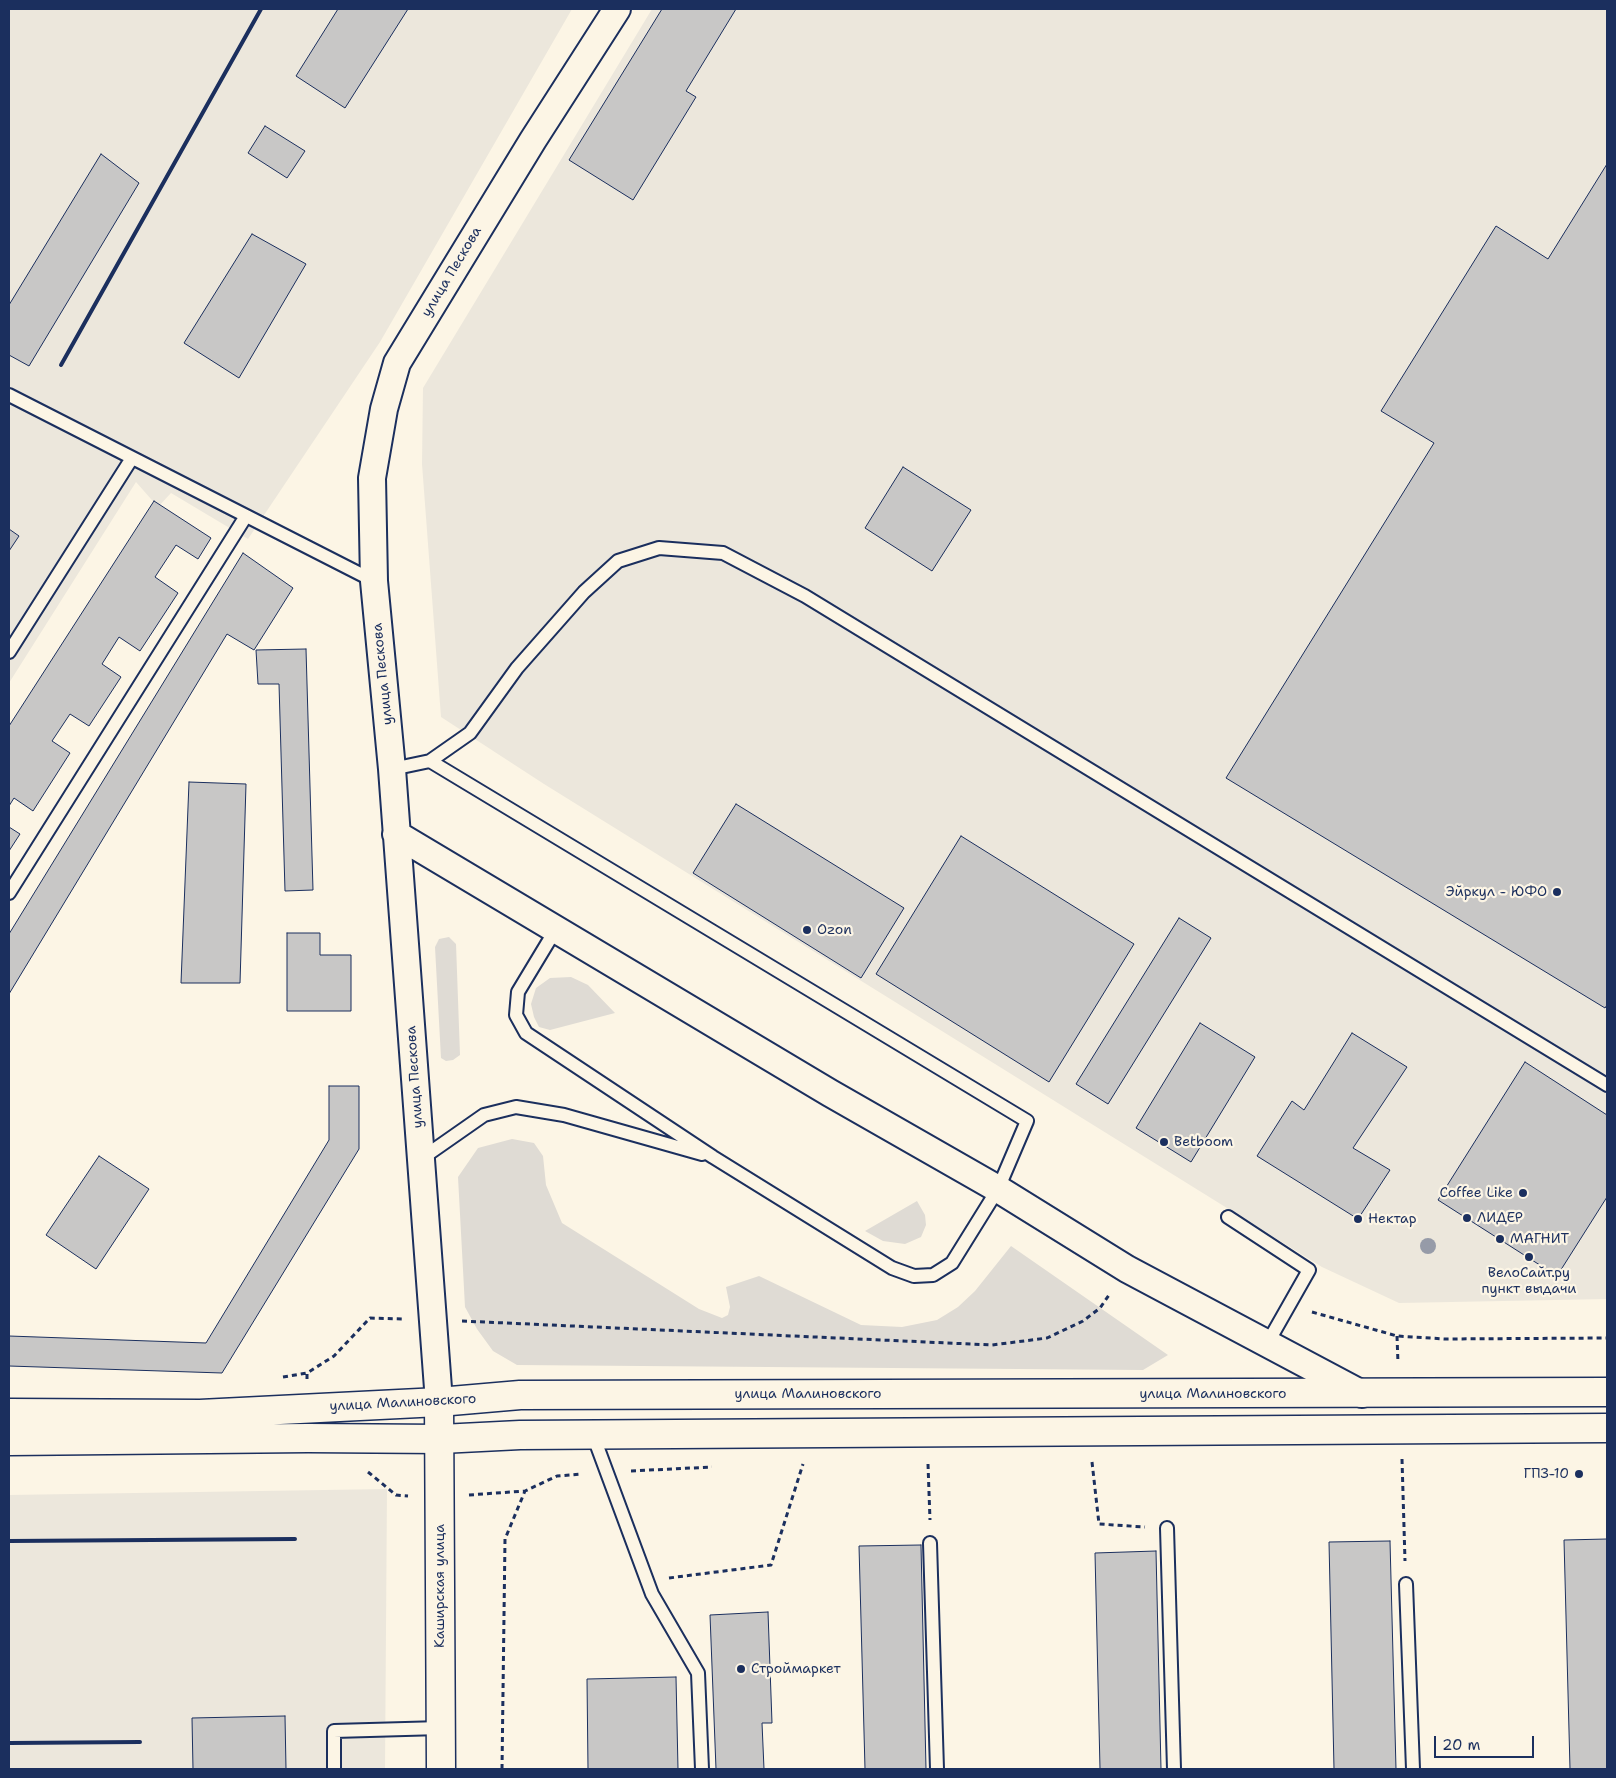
<!DOCTYPE html>
<meta charset="utf-8">
<style>
body{margin:0}
#map{position:relative;width:1616px;height:1778px;overflow:hidden;background:#fcf5e5;font-family:"Shantell Sans",sans-serif}
canvas{display:block}
.frame{position:absolute;inset:0;border:10px solid #1b2f5e;pointer-events:none}
.scale{position:absolute;left:1434px;top:1736px;width:100px;height:22px;box-sizing:border-box;border:2px solid #1b2f5e;border-top:0;padding-left:6px;font-size:15px;line-height:18px;white-space:nowrap;color:#1b2f5e;-webkit-text-stroke:4px #fcf5e5;paint-order:stroke}
</style>
<div id="map">
<canvas width="1616" height="1778"></canvas>
<div class="frame"></div>
<div class="scale">20 m</div>
</div>
<script>
const g = document.querySelector('canvas').getContext('2d');
g.lineJoin = 'round';
function fill(path, color) { g.fillStyle = color; g.fill(path, 'evenodd'); }
const toPath = rows => new Path2D(rows.map(r => 'M' + r).join(''));
function stroke(path, color, width, dash) { g.strokeStyle = color; g.lineWidth = width; g.lineCap = dash ? 'butt' : 'round'; g.setLineDash(dash || []); g.stroke(path); }
function label(font, color, halo, rows, align = 'center') {
  g.font = font + ' "Shantell Sans",sans-serif'; g.lineWidth = 4.5; g.setLineDash([]); g.textBaseline = 'middle'; g.strokeStyle = halo; g.fillStyle = color; for (const [text, x, y, turn = 0] of rows) {
    g.save(); g.translate(x, y); g.rotate((+turn || 0) * Math.PI / 180); g.textAlign = isNaN(turn) ? turn : align; if (halo) g.strokeText(text, 0, 0); g.fillText(text, 0, 0); g.restore();
  }
}
fill(toPath([
 [9,9,572,9,380,342,248,539,171,493,158,507,136,482,9,683],
 [652,9,1607,9,1607,1299,1399,1303,1322,1267,544,784,441,717,422,464,423,388],
 [387,1489,385,1769,9,1769,9,1495]
]), '#ece7dc');
fill(toPath([
 [449,937,456,944,460,1055,453,1060,446,1061,441,1058,435,947,439,939],
 [571,977,588,985,615,1013,550,1030,539,1027,534,1017,531,1004,536,988,550,978],
 [512,1139,534,1143,543,1156,546,1185,562,1223,699,1309,722,1318,728,1315,730,1307,726,1287,759,1276,861,1325,902,1327,937,1320,958,1307,975,1291,1011,1246,1168,1355,1143,1370,517,1365,493,1351,477,1329,465,1307,458,1177,478,1148],
 [917,1201,925,1215,926,1225,921,1237,905,1244,883,1241,865,1231]
]), '#dfdbd4');
const building = toPath([
 [338,9,408,9,345,108,296,76,338,9],
 [662,9,736,9,686,91,696,97,633,200,569,160,662,9],
 [265,126,305,151,287,178,248,153,265,126],
 [101,154,139,183,29,366,9,355,9,305,101,154],
 [1607,164,1607,1005,1605,1008,1226,778,1434,443,1381,411,1496,226,1548,259,1607,164],
 [252,234,306,264,239,378,184,343,252,234],
 [903,467,971,510,932,571,865,528,903,467],
 [154,501,211,538,198,559,176,545,155,577,178,593,140,651,119,637,102,664,121,677,89,726,70,714,52,741,70,753,33,811,14,798,9,806,9,726,154,501],
 [9,529,19,536,9,551,9,529],
 [243,553,293,588,254,650,227,634,9,994,9,934,243,553],
 [306,649,313,890,285,891,279,684,258,684,256,650,306,649],
 [189,782,246,784,240,983,181,983,189,782],
 [736,804,904,908,861,978,693,873,736,804],
 [9,827,20,834,9,851,9,827],
 [961,836,1134,944,1049,1082,876,974,961,836],
 [1179,918,1211,938,1108,1104,1076,1084,1179,918],
 [287,933,320,933,320,955,351,955,351,1011,287,1011,287,933],
 [1200,1023,1255,1057,1191,1162,1136,1128,1200,1023],
 [1352,1033,1407,1067,1353,1148,1390,1170,1358,1219,1257,1156,1292,1101,1304,1110,1352,1033],
 [1525,1062,1607,1115,1607,1197,1557,1276,1438,1200,1525,1062],
 [329,1086,359,1086,359,1149,222,1373,9,1366,9,1336,206,1343,329,1140,329,1086],
 [99,1156,149,1189,96,1269,46,1235,99,1156],
 [1607,1539,1607,1769,1570,1769,1564,1540,1607,1539],
 [1390,1541,1396,1769,1334,1769,1329,1542,1390,1541],
 [921,1545,926,1769,865,1769,859,1546,921,1545],
 [1156,1551,1161,1769,1100,1769,1095,1553,1156,1551],
 [768,1612,772,1723,762,1723,764,1769,716,1769,710,1615,768,1612],
 [676,1677,678,1769,588,1769,587,1679,676,1677],
 [285,1716,286,1769,193,1769,192,1718,285,1716]
]);
fill(building, '#c8c7c6');
stroke(building, '#1b2f5e', 1);
const lane = toPath([
 [9,395,374,581],
 [9,652,132,458],
 [430,761,470,733,517,668,584,592,618,561,659,548,723,553,805,596,1607,1085],
 [392,769,430,761,1027,1121,998,1189,952,1263,933,1275,914,1276,892,1268,713,1157,526,1033,516,1015,518,992,556,929],
 [9,893,246,516],
 [421,1159,484,1115,516,1107,564,1115,702,1154],
 [1228,1217,1309,1270,1267,1344],
 [593,1435,652,1594,698,1673,702,1769],
 [1167,1528,1174,1769],
 [930,1543,937,1769],
 [1406,1584,1413,1769],
 [334,1769,334,1731,441,1728]
]);
const street = toPath([
 [396,834,830,1093,998,1189,1127,1269,1362,1394],
 [439,1402,392,769,374,581,372,478,384,409,397,363,533,140,617,9]
]);
const primary = toPath([
 [439,1402,441,1769]
]);
const highway = toPath([
 [9,1413,200,1414,439,1402,520,1395,1607,1392],
 [9,1441,308,1438,441,1439,520,1435,1607,1428]
]);
stroke(lane, '#1b2f5e', 16);
stroke(street, '#1b2f5e', 30);
stroke(primary, '#1b2f5e', 31);
stroke(highway, '#1b2f5e', 31);
stroke(toPath([
 [1312,1312,1397,1336,1445,1339,1607,1338],
 [462,1321,992,1345,1047,1338,1083,1321,1100,1308,1109,1295],
 [1397,1336,1398,1363],
 [283,1377,307,1373],
 [307,1379,307,1373,334,1356,370,1318,403,1319],
 [1402,1459,1405,1561],
 [1092,1462,1099,1524,1145,1527],
 [928,1464,930,1520],
 [631,1471,712,1467],
 [368,1472,396,1495,408,1496],
 [469,1495,525,1491,557,1476,582,1474],
 [669,1578,771,1565,803,1464],
 [502,1769,505,1539,525,1491]
]), '#1b2f5e', 3, [5, 4]);
stroke(lane, '#fcf5e5', 12);
stroke(street, '#fcf5e5', 26);
stroke(primary, '#fcf5e5', 28);
stroke(highway, '#fcf5e5', 28);
stroke(toPath([
 [61,365,261,9],
 [9,1541,295,1539],
 [9,1743,140,1742]
]), '#1b2f5e', 4);
g.fillStyle = '#969ba8';
for (const [x, y] of [
 [1428,1246]
]) { g.beginPath(); g.arc(x, y, 8, 0, 2 * Math.PI); g.fill(); }
for (const [x, y, r, color] of [
 [1557,892,5,"#1b2f5e"],
 [807,930,5,"#1b2f5e"],
 [1164,1142,5,"#1b2f5e"],
 [1523,1193,5,"#1b2f5e"],
 [1467,1218,5,"#1b2f5e"],
 [1358,1219,5,"#1b2f5e"],
 [1500,1239,5,"#1b2f5e"],
 [1529,1257,5,"#1b2f5e"],
 [1579,1474,5,"#1b2f5e"],
 [741,1669,5,"#1b2f5e"]
]) { const dot = new Path2D(); dot.arc(x, y, r, 0, 2 * Math.PI); g.fillStyle = color; g.fill(dot); stroke(dot, '#fcf5e5', 2); }
label('14px', '#1b2f5e', '#fcf5e5', [
 ["улица Пескова",452,272,-59],
 ["улица Пескова",383,674,-96],
 ["улица Пескова",415,1077,-94],
 ["улица Малиновского",808,1394],
 ["улица Малиновского",1213,1394],
 ["улица Малиновского",403,1403,-3],
 ["Каширская улица",440,1586,-90]
]);
label('14px', '#1b2f5e', '#fcf5e5', [
 ["Эйркул - ЮФО",1547,892,"right"],
 ["Ozon",817,930],
 ["Betboom",1174,1142],
 ["Coffee Like",1513,1193,"right"],
 ["ЛИДЕР",1477,1218],
 ["Нектар",1368,1219],
 ["МАГНИТ",1510,1239],
 ["ВелоСайт.ру",1529,1273,"center"],
 ["пункт выдачи",1529,1289,"center"],
 ["ГПЗ-10",1569,1474,"right"],
 ["Строймаркет",751,1669]
], 'left');
</script>
